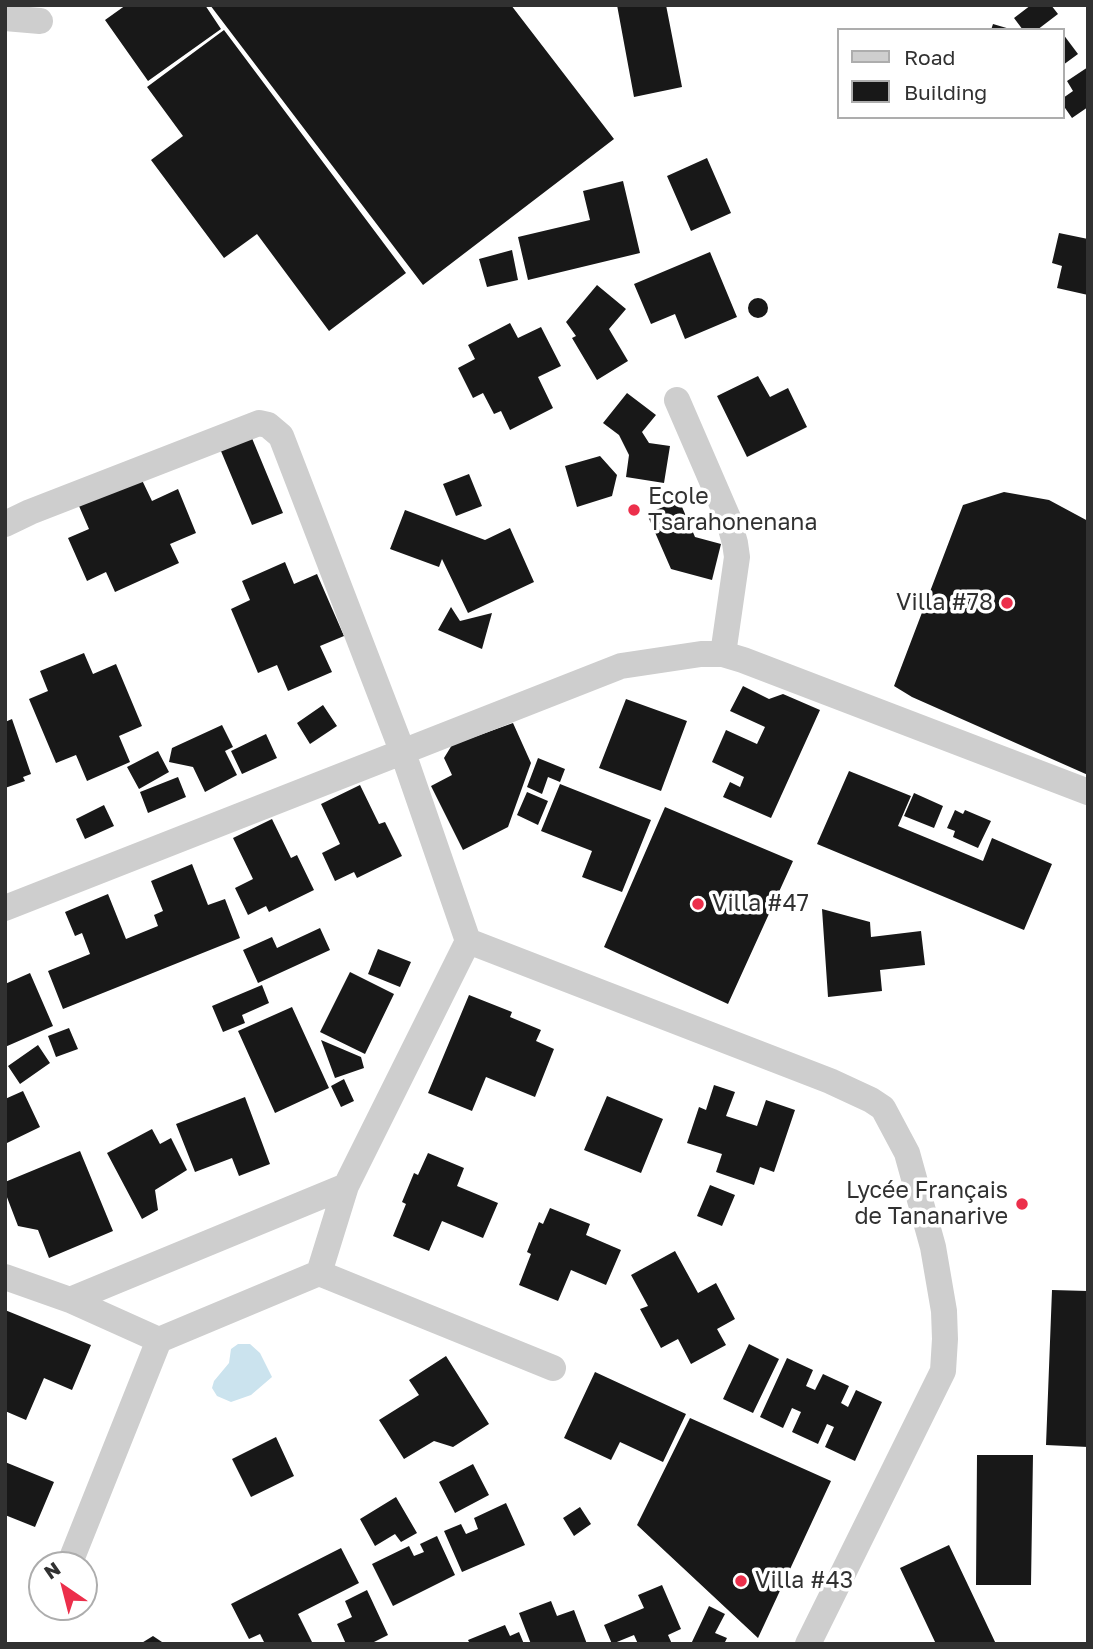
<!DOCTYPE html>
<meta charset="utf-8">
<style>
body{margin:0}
#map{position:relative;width:1093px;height:1649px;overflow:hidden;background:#fff;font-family:"Golos Text",sans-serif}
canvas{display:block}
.frame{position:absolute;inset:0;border:7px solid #313131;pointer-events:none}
.legend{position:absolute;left:837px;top:28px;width:228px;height:91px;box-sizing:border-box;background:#fff;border:2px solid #adadad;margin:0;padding:9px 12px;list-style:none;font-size:21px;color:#313131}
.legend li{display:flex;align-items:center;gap:14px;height:35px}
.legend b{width:35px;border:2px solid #adadad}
.north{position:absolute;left:28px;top:1551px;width:70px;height:70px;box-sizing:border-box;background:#fff;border:2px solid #adadad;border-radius:50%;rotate:325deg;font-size:19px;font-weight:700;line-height:28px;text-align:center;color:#313131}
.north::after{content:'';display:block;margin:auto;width:24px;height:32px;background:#ec2f4b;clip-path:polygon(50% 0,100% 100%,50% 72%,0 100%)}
</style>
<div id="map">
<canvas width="1093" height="1649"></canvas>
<div class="frame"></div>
<ul class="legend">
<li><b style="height:9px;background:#cecece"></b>Road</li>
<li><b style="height:19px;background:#181818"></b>Building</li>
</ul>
<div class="north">N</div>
</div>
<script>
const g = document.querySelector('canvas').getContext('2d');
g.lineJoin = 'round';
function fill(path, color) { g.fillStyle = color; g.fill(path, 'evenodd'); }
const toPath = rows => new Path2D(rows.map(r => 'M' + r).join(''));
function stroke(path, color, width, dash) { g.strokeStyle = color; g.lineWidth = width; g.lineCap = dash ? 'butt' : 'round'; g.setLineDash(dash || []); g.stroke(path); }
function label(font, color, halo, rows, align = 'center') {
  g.font = font + ' "Golos Text",sans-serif'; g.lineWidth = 7; g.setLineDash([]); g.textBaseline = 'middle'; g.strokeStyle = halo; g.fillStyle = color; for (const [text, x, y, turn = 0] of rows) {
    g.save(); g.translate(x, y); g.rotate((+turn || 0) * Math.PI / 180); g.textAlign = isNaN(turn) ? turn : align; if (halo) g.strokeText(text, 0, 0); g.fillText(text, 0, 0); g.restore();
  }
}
fill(toPath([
 [238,1344,250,1344,260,1353,272,1377,251,1395,231,1402,217,1396,212,1388,214,1381,229,1363,231,1349]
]), '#cbe3ee');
fill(toPath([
 [126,5,205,5,221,29,148,81,105,20],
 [210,5,511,5,614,139,423,285],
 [617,5,666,5,682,87,634,97],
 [1031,5,1051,5,1058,14,1037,30,1023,30,1014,18],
 [993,24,1010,29,1010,30,991,30],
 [224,30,406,273,329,331,257,234,224,258,151,160,183,136,147,87],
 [1063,34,1078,54,1063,65],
 [1088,67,1088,107,1072,118,1063,105,1063,98,1073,91,1067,81],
 [707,158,731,213,691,231,667,176],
 [623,181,640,253,528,280,518,237,590,220,583,191],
 [1059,233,1088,239,1088,295,1057,288,1062,266,1052,263],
 [512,250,518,280,487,287,479,259],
 [710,252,737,317,685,339,675,314,651,324,634,284],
 [597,285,626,309,609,329,628,361,597,380,572,338,576,336,566,322],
 '748 308a10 10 0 1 1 20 0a10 10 0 1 1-20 0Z',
 [510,323,518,338,541,327,561,366,538,377,553,408,510,430,501,411,494,414,483,393,473,398,458,368,475,359,468,345],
 [758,376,770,397,788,388,807,427,747,457,717,396],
 [627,393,656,415,642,432,649,443,670,446,664,483,626,477,629,455,619,435,603,423],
 [249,431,283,513,252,525,218,444],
 [600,456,617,475,612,496,577,507,565,466],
 [469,474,482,506,456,516,443,484],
 [141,478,152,501,178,489,196,533,170,544,179,563,115,592,106,572,87,581,68,538,89,529,79,506],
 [1004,492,1049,500,1088,521,1088,775,912,697,894,686,963,505],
 [679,500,695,537,721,544,712,580,671,569,647,514],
 [405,510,485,540,510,528,534,582,468,613,442,559,439,567,390,549],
 [285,562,294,584,317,574,344,636,320,646,332,672,288,691,277,665,258,673,231,609,250,600,242,581],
 [451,607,460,621,492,613,482,649,438,630],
 [84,653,93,674,116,664,142,726,119,736,130,762,87,781,76,755,56,763,29,699,48,691,40,671],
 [743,686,769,699,783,694,820,710,771,818,723,797,730,782,740,787,744,777,712,762,726,730,757,744,765,727,730,711],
 [626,699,687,721,661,791,599,768],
 [323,705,337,726,310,744,297,723],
 [12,719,31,774,23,777,25,781,5,788,5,722],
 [513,723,531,763,508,827,463,850,431,786,452,775,444,758,452,745],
 [222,725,233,747,225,751,237,775,205,792,193,767,169,762,172,748],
 [266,734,277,758,242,774,231,751],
 [158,751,169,772,139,789,127,767],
 [538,758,565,769,560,782,548,777,542,794,527,787],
 [849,771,911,796,898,826,983,861,992,838,1052,864,1024,930,817,844],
 [178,777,186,797,148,813,140,792],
 [560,784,651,820,622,892,582,877,592,851,541,831],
 [360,785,379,824,385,822,402,856,357,878,354,872,335,881,322,853,340,844,321,804],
 [527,792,548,801,538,825,517,815],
 [914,793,943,806,934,828,904,816],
 [104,805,114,826,85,839,76,819],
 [665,807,793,861,728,1004,604,947],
 [955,810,963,814,965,810,991,821,978,848,953,837,955,831,947,828],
 [272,819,291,858,297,855,314,890,269,912,266,906,248,915,235,888,253,879,233,838],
 [192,864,208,905,225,899,240,938,63,1009,48,971,90,954,82,933,75,936,65,912,108,894,126,939,158,926,154,915,163,911,151,881],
 [822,909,870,922,871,937,921,931,925,965,880,970,882,991,828,997],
 [320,928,330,950,258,983,243,950,272,937,277,948],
 [378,949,411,962,400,987,368,974],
 [350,972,394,994,365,1054,320,1032],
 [30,973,53,1026,5,1047,5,984],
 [262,985,269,1003,242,1015,245,1023,223,1032,212,1006],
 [469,995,512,1012,510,1017,541,1030,536,1041,554,1049,535,1097,486,1077,472,1111,428,1093],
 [292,1007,329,1088,275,1113,238,1031],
 [69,1028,78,1049,56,1057,48,1036],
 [321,1040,361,1057,364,1068,335,1078],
 [38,1045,50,1063,20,1084,8,1066],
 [344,1079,354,1101,341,1107,331,1086],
 [714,1085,735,1092,726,1116,757,1126,766,1100,795,1110,774,1172,760,1167,754,1185,716,1172,722,1154,687,1143,699,1107,706,1110],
 [23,1091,40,1127,7,1143,5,1099],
 [607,1096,663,1119,641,1173,584,1150],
 [245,1097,270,1164,239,1176,232,1158,195,1172,176,1124],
 [152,1129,160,1144,171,1138,187,1170,155,1190,158,1210,142,1219,107,1153],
 [80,1151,113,1231,49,1258,38,1230,18,1226,5,1192,5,1182],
 [428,1153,464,1168,457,1186,498,1203,483,1238,442,1221,429,1251,393,1236,406,1204,402,1202,414,1173,418,1175],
 [710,1185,735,1195,722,1226,697,1216],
 [550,1208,590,1224,586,1235,621,1250,606,1285,571,1270,558,1301,519,1285,531,1254,527,1252,539,1222,543,1224],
 [675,1251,698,1293,716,1283,735,1319,717,1329,726,1345,691,1364,678,1339,661,1348,640,1309,648,1306,631,1275],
 [1052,1290,1088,1291,1088,1447,1046,1445],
 [5,1310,91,1345,72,1390,44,1378,26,1420,5,1411],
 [749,1344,779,1359,753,1413,723,1399],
 [446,1356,489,1424,453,1447,434,1441,404,1459,379,1420,419,1395,409,1380],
 [787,1358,813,1370,806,1386,815,1390,823,1374,849,1386,841,1403,848,1407,856,1390,882,1402,855,1461,825,1447,834,1427,827,1424,818,1444,792,1432,801,1412,792,1408,783,1428,760,1417],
 [595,1372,686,1414,663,1462,620,1442,611,1460,564,1438],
 [690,1418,831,1481,758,1638,637,1525],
 [276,1437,294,1476,251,1497,232,1459],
 [977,1455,1033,1455,1031,1585,976,1585],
 [5,1462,54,1482,35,1527,5,1515],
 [473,1464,489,1495,455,1513,439,1482],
 [396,1497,417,1533,401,1542,395,1534,375,1546,360,1519],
 [506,1503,525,1545,462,1572,444,1531,461,1524,466,1534,478,1529,474,1518],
 [580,1507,591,1524,574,1536,563,1518],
 [437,1536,455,1575,393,1606,372,1564,409,1546,414,1556,424,1552,420,1544],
 [949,1545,996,1644,936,1644,900,1568],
 [341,1548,359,1583,298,1614,313,1644,265,1644,260,1634,249,1639,231,1604],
 [662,1585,681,1629,668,1635,672,1644,638,1644,634,1635,612,1644,604,1625,644,1608,638,1595],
 [367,1590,388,1635,370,1644,346,1644,337,1624,352,1617,345,1601],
 [551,1601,557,1616,574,1610,587,1644,531,1644,519,1613],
 [709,1606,725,1614,715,1633,727,1638,724,1644,691,1644],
 [505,1625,510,1636,519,1632,524,1644,470,1644,468,1640],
 [153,1636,165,1644,140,1644]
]), '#181818');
stroke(toPath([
 [5,18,40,21],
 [677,400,728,518,735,543,737,557,723,654],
 [5,524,30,512,259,423,268,425,281,436,403,753,468,941,346,1186],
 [5,908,621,666,701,654,723,654,743,660,1088,792],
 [468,941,830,1081,871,1100,883,1108,907,1153,933,1247,944,1311,945,1339,943,1371,808,1644],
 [5,1277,70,1300,159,1340,319,1273,553,1368],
 [70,1300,346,1186,319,1273],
 [69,1565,159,1340]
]), '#cecece', 26);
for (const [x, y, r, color] of [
 [634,510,7,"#ec2f4b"],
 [1007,603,7,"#ec2f4b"],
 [698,904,7,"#ec2f4b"],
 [1022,1204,7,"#ec2f4b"],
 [741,1581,7,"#ec2f4b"]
]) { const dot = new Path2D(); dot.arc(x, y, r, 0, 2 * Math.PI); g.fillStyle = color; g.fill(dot); stroke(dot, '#fff', 2.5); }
label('23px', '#313131', '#fff', [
 ["Ecole",648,497],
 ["Tsarahonenana",648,523],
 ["Villa #78",993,603,"right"],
 ["Villa #47",712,904],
 ["Lycée Français",1008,1191,"right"],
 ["de Tananarive",1008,1217,"right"],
 ["Villa #43",755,1581]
], 'left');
</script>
